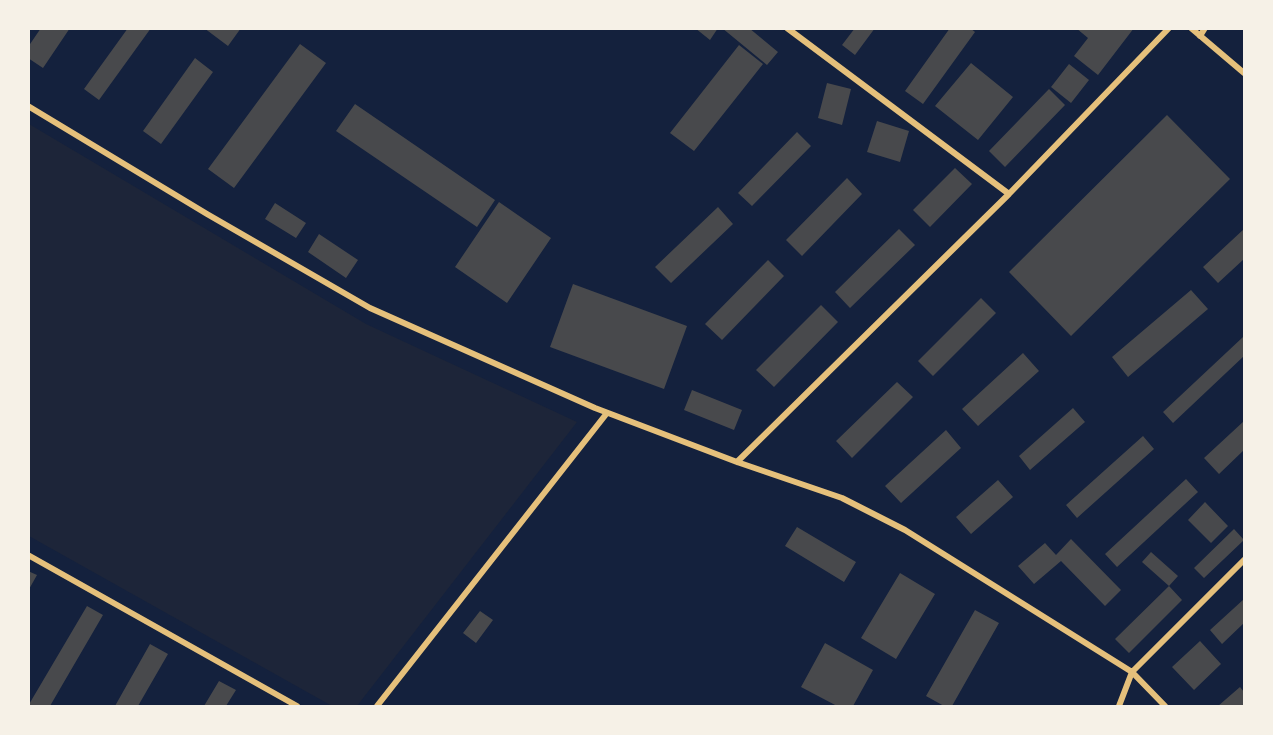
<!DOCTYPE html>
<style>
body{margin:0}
#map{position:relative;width:1273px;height:735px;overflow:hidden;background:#14213d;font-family:"Fira Sans Condensed",sans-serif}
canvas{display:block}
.frame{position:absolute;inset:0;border:30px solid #f6f1e7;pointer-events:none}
</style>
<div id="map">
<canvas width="1273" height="735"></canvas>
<div class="frame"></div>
</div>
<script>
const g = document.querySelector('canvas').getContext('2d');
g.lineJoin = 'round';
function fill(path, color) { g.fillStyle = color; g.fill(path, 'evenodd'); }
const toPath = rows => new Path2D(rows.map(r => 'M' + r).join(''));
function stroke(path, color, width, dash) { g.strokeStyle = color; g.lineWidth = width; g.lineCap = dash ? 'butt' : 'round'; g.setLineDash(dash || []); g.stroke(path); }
fill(toPath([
 [29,124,366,324,577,422,357,706,332,706,29,536]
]), '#1d2539');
fill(toPath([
 [41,28,70,28,43,68,28,58,28,47],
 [128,28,151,28,99,100,84,89],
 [204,28,241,28,228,46],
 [695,28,718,28,710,40],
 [722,28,749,28,778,52,767,65],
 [855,28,875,28,855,55,842,45],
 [950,28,970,28,975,32,923,104,905,91],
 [1076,28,1134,28,1098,75,1074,56,1088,38],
 [300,44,326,63,234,188,208,169],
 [739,45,763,64,694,151,670,133],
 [195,58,213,72,161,144,143,131],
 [971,63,1013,97,978,140,935,106],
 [1069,64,1089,80,1071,103,1051,87],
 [827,83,851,89,842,125,818,118],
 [1049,89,1065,105,1005,167,989,151],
 [355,104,495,200,477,227,336,131],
 [1167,115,1230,179,1071,336,1009,272],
 [877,121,909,131,900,162,867,152],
 [797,132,811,146,752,206,738,193],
 [955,168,972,184,930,227,913,210],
 [847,178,862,194,802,256,786,240],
 [499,202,551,238,507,303,455,267],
 [275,203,306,223,296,238,265,219],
 [718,207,733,224,671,283,655,267],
 [899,229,915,245,850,308,835,292],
 [1244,229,1244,259,1218,283,1203,267],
 [319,234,358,260,346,278,308,252],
 [768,260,784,276,722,340,705,324],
 [573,284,687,326,664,389,550,347],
 [1191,290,1208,309,1128,377,1112,357],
 [981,298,996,313,933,376,918,361],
 [821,305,838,322,774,387,756,370],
 [1243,337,1244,356,1173,423,1163,412],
 [1023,353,1039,371,978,426,962,409],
 [897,382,913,397,852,458,836,441],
 [692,390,742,410,734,430,684,410],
 [1073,408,1085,422,1030,470,1019,456],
 [1244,421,1244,450,1219,474,1204,458],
 [946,430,961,448,901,503,885,486],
 [1143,436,1154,449,1077,518,1066,505],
 [1186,479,1198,492,1117,567,1105,554],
 [998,480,1013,497,971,534,956,517],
 [1205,502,1228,526,1211,543,1188,520],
 [797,527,856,562,844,582,785,546],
 [1234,529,1244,540,1204,578,1194,568],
 [1071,539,1121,590,1105,606,1061,561,1034,584,1018,566,1045,543,1056,555],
 [1151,552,1178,576,1169,586,1142,562],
 [28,571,37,575,28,591],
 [900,573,935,594,896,659,861,638],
 [1169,586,1182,600,1129,653,1115,639],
 [1244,599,1244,623,1222,644,1210,630],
 [87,606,103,615,50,706,28,706],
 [975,610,999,623,952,706,944,706,926,696],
 [480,611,493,620,476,643,463,633],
 [1200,641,1221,664,1194,690,1172,667],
 [825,643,873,670,853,706,837,706,801,687],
 [150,644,168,654,138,706,115,706],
 [219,681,236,690,226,706,204,706],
 [1240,687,1244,692,1244,706,1218,706]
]), '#48494c');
stroke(toPath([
 [787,28,1009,194],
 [1191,28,1244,73],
 [1200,36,1205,28],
 [28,106,207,214,370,308,595,408,737,462,842,498,905,530,1132,672,1165,706],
 [737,462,1009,194,1169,28],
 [28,555,297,706],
 [377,706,607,413],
 [1119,706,1132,672,1244,560]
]), '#e5c07b', 6);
</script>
